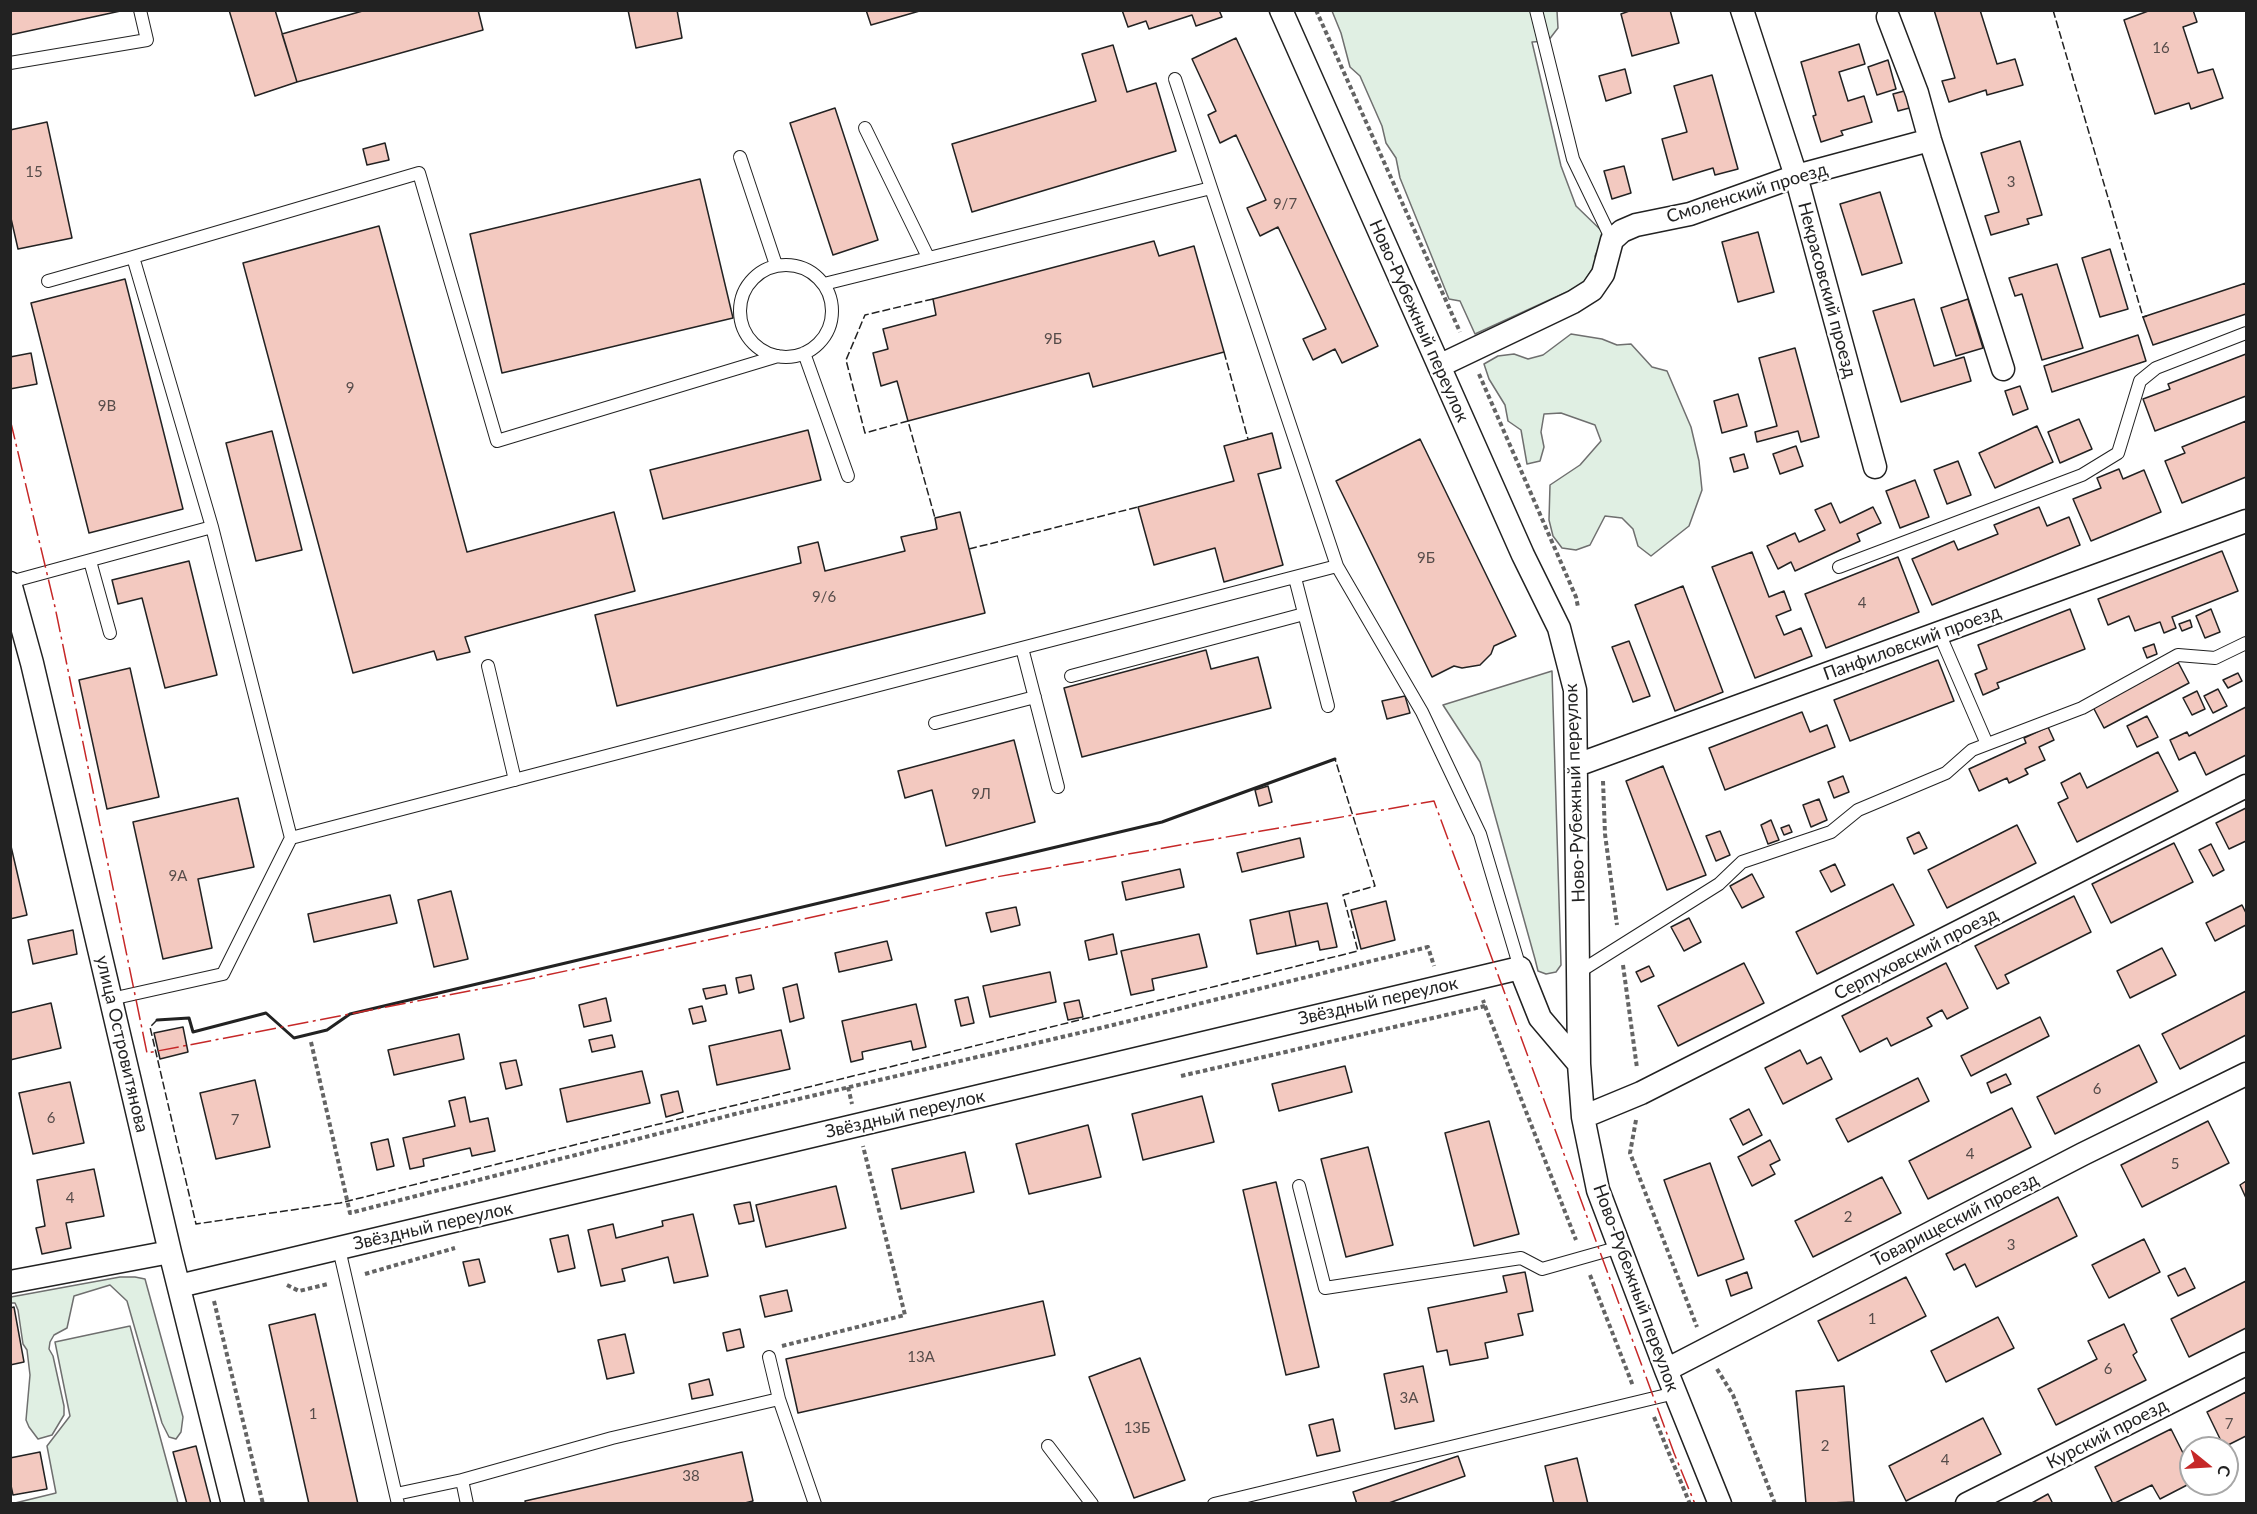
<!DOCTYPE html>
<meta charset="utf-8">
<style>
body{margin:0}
#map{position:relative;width:2257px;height:1514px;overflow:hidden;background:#fff;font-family:Lato,sans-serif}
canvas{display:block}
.frame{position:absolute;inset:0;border:12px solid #222;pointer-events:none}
.north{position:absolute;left:2179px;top:1436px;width:60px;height:60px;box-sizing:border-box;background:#fff;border:2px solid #a7a7a7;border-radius:50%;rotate:108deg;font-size:16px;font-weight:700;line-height:24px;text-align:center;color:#222}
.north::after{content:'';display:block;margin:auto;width:21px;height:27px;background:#c62828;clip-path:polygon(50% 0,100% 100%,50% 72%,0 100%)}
</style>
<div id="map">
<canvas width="2257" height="1514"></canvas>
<div class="frame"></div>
<div class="north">С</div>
</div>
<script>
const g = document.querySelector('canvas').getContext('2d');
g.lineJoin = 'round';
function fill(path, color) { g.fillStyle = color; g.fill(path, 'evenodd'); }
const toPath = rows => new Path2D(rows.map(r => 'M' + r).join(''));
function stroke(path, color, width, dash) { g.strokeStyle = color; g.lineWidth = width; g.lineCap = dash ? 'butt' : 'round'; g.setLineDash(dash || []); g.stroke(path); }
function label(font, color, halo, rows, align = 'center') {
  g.font = font + ' Lato,sans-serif'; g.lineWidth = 4.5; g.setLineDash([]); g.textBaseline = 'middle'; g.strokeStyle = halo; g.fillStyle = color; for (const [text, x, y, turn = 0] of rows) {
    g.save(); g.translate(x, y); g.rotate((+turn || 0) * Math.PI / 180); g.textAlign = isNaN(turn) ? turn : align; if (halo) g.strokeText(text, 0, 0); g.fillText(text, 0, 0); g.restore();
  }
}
const green = toPath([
 [1332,11,1557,11,1558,28,1548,41,1532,42,1561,166,1576,206,1605,234,1595,256,1597,262,1582,285,1475,334,1460,301,1449,299,1400,178,1396,158,1386,143,1382,126,1360,76,1350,67,1341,33,1332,11],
 [1571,334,1602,339,1617,345,1631,344,1652,367,1667,371,1691,427,1699,461,1702,490,1689,526,1651,556,1638,546,1633,529,1622,518,1605,516,1590,545,1576,550,1562,548,1553,536,1549,520,1550,485,1580,465,1601,441,1595,425,1561,413,1544,414,1541,432,1544,447,1540,461,1527,464,1521,430,1508,421,1505,405,1489,379,1484,364,1498,356,1514,354,1528,359,1543,355,1571,334],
 [1552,671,1561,965,1556,972,1546,974,1538,971,1535,959,1480,762,1443,705,1552,671],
 [120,1277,135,1277,145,1279,183,1417,181,1432,176,1439,169,1437,162,1423,127,1301,110,1285,74,1296,67,1328,54,1335,50,1342,49,1349,53,1356,64,1406,64,1415,52,1435,38,1439,29,1427,26,1420,30,1375,27,1350,23,1344,18,1310,15,1303,11,1303,11,1297,120,1277],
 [130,1326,178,1503,15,1503,56,1493,47,1446,70,1416,55,1342,130,1326]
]);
fill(green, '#e0efe3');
stroke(green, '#6f6f6f', 1.5);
const building = toPath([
 [10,10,125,10,10,35,10,10],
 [229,10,275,10,297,82,255,96,229,10],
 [366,10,478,10,483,30,297,82,282,34,366,10],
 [628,10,677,10,682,38,636,48,628,10],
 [866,10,923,10,871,25,866,10],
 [1122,10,1219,10,1222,17,1196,26,1192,15,1149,29,1146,21,1128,27,1122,10],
 [1632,10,1670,10,1679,43,1632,56,1621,14,1632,10],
 [1934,10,1980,10,1997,64,2015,59,2023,85,1987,95,1986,90,1949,102,1942,81,1955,78,1934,10],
 [2151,10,2193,10,2197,22,2183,27,2198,73,2213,69,2223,98,2191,109,2189,103,2155,114,2124,20,2151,10],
 [1236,38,1378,346,1342,363,1335,349,1313,360,1303,339,1326,329,1278,227,1260,236,1253,221,1247,208,1266,200,1236,135,1220,143,1208,115,1216,111,1192,59,1236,38],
 [1859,44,1865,64,1839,72,1848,101,1864,96,1872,122,1841,131,1843,135,1821,142,1813,116,1816,115,1801,62,1859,44],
 [1113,45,1127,92,1156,83,1176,151,972,212,952,144,1096,101,1082,54,1113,45],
 [1888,60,1896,89,1877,95,1868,67,1888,60],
 [1625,69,1631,93,1606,101,1599,76,1625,69],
 [1712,75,1738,169,1715,175,1713,168,1673,180,1662,139,1687,132,1674,86,1712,75],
 [1908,90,1913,107,1898,111,1893,94,1908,90],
 [835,108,878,240,833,255,790,123,835,108],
 [47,122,72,238,18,249,10,214,10,130,47,122],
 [2020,141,2042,215,2027,219,2029,224,1991,235,1985,216,1999,212,1981,153,2020,141],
 [385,143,389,160,367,165,363,149,385,143],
 [1624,166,1631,193,1612,199,1604,171,1624,166],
 [700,179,733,318,502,373,470,234,700,179],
 [1880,192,1902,263,1862,275,1840,204,1880,192],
 [379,226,467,552,614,512,635,591,465,637,470,652,437,660,434,651,353,673,243,263,379,226],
 [1758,232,1774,292,1738,302,1722,242,1758,232],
 [1154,241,1159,256,1194,246,1224,352,1093,387,1089,373,908,421,897,381,881,386,873,353,888,349,883,329,936,315,933,299,1154,241],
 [2110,249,2128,309,2100,317,2082,258,2110,249],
 [2057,264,2083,348,2042,360,2022,294,2015,296,2009,278,2057,264],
 [125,279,183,509,89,533,31,303,125,279],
 [2246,283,2246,314,2153,345,2143,317,2246,283],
 [1914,299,1934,366,1964,357,1971,381,1901,402,1873,311,1914,299],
 [1968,299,1983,348,1956,356,1941,308,1968,299],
 [2138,335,2146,361,2052,392,2044,366,2138,335],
 [1795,348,1819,437,1801,442,1798,431,1757,442,1755,432,1777,426,1759,358,1795,348],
 [31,353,37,384,10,389,10,357,31,353],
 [2246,354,2246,396,2155,431,2143,399,2170,389,2168,384,2246,354],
 [2020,386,2028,409,2013,415,2005,391,2020,386],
 [1738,394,1747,426,1722,433,1714,401,1738,394],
 [2079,419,2092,449,2060,463,2048,432,2079,419],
 [2246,421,2246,477,2182,503,2165,461,2185,453,2182,447,2246,421],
 [2037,426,2053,462,1995,488,1979,453,2037,426],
 [808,430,821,480,663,519,650,470,808,430],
 [272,431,302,550,256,561,226,443,272,431],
 [1272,433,1281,468,1258,474,1283,565,1224,582,1215,548,1154,565,1138,507,1234,481,1224,446,1272,433],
 [1420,439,1516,636,1494,646,1491,654,1480,665,1462,668,1454,666,1432,677,1336,481,1420,439],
 [1796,446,1803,466,1780,474,1773,454,1796,446],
 [1744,454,1748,468,1734,472,1730,458,1744,454],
 [1958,461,1971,495,1947,504,1934,470,1958,461],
 [2119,469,2123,479,2144,470,2161,512,2091,541,2073,499,2101,488,2097,478,2119,469],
 [1915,480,1929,517,1900,528,1886,491,1915,480],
 [1831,503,1840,523,1873,507,1881,523,1857,534,1860,541,1795,571,1791,562,1778,569,1767,546,1795,533,1799,542,1825,530,1815,510,1831,503],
 [2039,507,2047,526,2069,517,2080,545,1932,605,1912,559,1954,541,1958,550,1998,534,1994,525,2039,507],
 [960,512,985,613,617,706,595,615,801,563,798,547,818,542,825,571,905,551,901,537,937,529,935,518,960,512],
 [2222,551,2238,591,2172,617,2176,628,2164,633,2160,622,2135,631,2129,616,2108,625,2098,599,2222,551],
 [1752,552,1769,597,1784,591,1791,610,1776,616,1784,635,1801,628,1812,656,1755,678,1712,567,1752,552],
 [1898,557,1919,612,1826,648,1805,594,1898,557],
 [189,561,217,675,165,688,142,598,118,604,112,580,189,561],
 [1683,586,1723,692,1675,711,1635,605,1683,586],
 [2070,609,2085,649,1997,683,1999,688,1983,695,1975,674,1987,669,1978,645,2070,609],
 [2211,609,2220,632,2205,638,2196,616,2211,609],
 [2190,620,2192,627,2182,631,2179,624,2190,620],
 [1629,641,1650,696,1633,702,1612,647,1629,641],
 [2154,644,2157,654,2147,658,2143,648,2154,644],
 [1206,650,1211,669,1258,657,1271,708,1082,757,1064,688,1206,650],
 [1938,660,1954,701,1850,741,1834,700,1938,660],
 [2178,662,2189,683,2104,728,2093,707,2178,662],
 [130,668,159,797,107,809,79,680,130,668],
 [2238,673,2242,681,2228,688,2223,680,2238,673],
 [2218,689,2227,706,2213,713,2204,696,2218,689],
 [2197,691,2205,709,2192,715,2183,698,2197,691],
 [1405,696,1410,713,1387,719,1382,701,1405,696],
 [2246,707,2246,755,2206,775,2195,752,2179,760,2170,740,2187,732,2189,736,2246,707],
 [1802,712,1810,732,1827,725,1835,747,1725,790,1709,748,1802,712],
 [2147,716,2158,737,2137,747,2127,726,2147,716],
 [2048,727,2054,740,2039,747,2045,760,2025,769,2028,774,2009,783,2007,778,1979,791,1969,769,2026,743,2024,738,2048,727],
 [1014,740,1035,822,946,846,932,790,905,798,898,771,1014,740],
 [2158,752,2178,791,2077,842,2058,803,2068,798,2061,783,2080,773,2087,788,2158,752],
 [1663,766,1706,875,1667,890,1626,781,1663,766],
 [1843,776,1849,792,1834,798,1828,782,1843,776],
 [1268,786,1272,802,1259,806,1255,790,1268,786],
 [238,798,254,867,198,879,212,948,163,959,133,822,238,798],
 [1819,799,1827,820,1811,827,1803,805,1819,799],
 [2246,808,2246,841,2229,849,2216,823,2246,808],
 [1771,820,1779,840,1768,844,1761,825,1771,820],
 [1789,825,1792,832,1784,835,1781,828,1789,825],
 [2017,825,2036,863,1947,908,1928,870,2017,825],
 [1720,831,1730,855,1716,861,1706,836,1720,831],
 [1919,832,1927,848,1914,854,1907,838,1919,832],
 [1300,838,1304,857,1242,872,1237,853,1300,838],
 [10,842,27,915,10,919,10,842],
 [2174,843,2193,882,2111,923,2092,884,2174,843],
 [2211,844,2224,870,2213,876,2199,850,2211,844],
 [1835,864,1845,885,1831,892,1820,871,1835,864],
 [1180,869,1184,887,1126,900,1122,882,1180,869],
 [1752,874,1764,897,1742,908,1730,886,1752,874],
 [1893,884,1914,925,1817,974,1796,932,1893,884],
 [451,891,468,959,434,967,418,900,451,891],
 [390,895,397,923,314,942,308,914,390,895],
 [2074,896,2091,932,2005,975,2009,983,1997,989,1975,946,2074,896],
 [1386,901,1395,940,1361,949,1351,910,1386,901],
 [1327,903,1337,947,1320,950,1318,941,1296,946,1289,911,1327,903],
 [2242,905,2246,913,2246,925,2215,941,2206,923,2242,905],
 [1016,907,1020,925,991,932,986,913,1016,907],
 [1289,911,1296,946,1257,954,1250,920,1289,911],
 [1689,918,1701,942,1684,951,1671,927,1689,918],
 [73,930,77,954,33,964,28,940,73,930],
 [1113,934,1117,954,1089,960,1085,941,1113,934],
 [1199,934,1207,967,1152,979,1154,990,1131,995,1121,951,1199,934],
 [887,941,892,960,839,972,835,953,887,941],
 [2162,948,2176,975,2130,998,2117,971,2162,948],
 [1744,963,1764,1003,1678,1046,1658,1006,1744,963],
 [1946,963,1968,1008,1947,1019,1942,1010,1927,1018,1932,1026,1891,1046,1887,1038,1860,1052,1842,1016,1946,963],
 [1649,966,1654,976,1641,982,1636,972,1649,966],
 [1050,972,1056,1002,990,1017,983,986,1050,972],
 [751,975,754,989,739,993,736,978,751,975],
 [797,984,804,1018,790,1022,783,988,797,984],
 [725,985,727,994,706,999,703,989,725,985],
 [2246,991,2246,1035,2180,1069,2162,1034,2246,991],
 [968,997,974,1023,961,1026,955,1000,968,997],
 [606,998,611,1021,584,1027,579,1005,606,998],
 [1079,1000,1083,1017,1068,1020,1064,1003,1079,1000],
 [51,1003,61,1048,10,1060,10,1013,51,1003],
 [916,1004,926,1047,913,1050,911,1041,862,1052,863,1059,851,1062,842,1021,916,1004],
 [702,1006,706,1021,693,1024,689,1009,702,1006],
 [2040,1017,2049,1036,1971,1076,1961,1056,2040,1017],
 [183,1027,188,1052,160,1059,154,1033,183,1027],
 [781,1030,790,1069,717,1085,709,1046,781,1030],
 [459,1034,464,1059,394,1075,388,1050,459,1034],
 [612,1035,615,1047,592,1052,589,1040,612,1035],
 [2139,1045,2157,1082,2055,1134,2037,1097,2139,1045],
 [1800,1050,1807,1064,1821,1057,1832,1079,1783,1104,1765,1068,1800,1050],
 [516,1060,522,1085,506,1089,500,1063,516,1060],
 [1345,1066,1352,1092,1279,1111,1272,1084,1345,1066],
 [642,1071,650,1103,567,1122,560,1089,642,1071],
 [2006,1074,2011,1084,1991,1093,1987,1083,2006,1074],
 [1918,1078,1929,1101,1848,1142,1836,1119,1918,1078],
 [255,1080,270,1147,216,1159,200,1093,255,1080],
 [70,1082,84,1143,33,1154,19,1093,70,1082],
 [678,1091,683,1112,666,1117,661,1095,678,1091],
 [1202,1096,1214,1142,1143,1160,1132,1114,1202,1096],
 [465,1097,470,1122,488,1118,495,1151,472,1156,470,1148,423,1159,424,1166,410,1169,403,1138,455,1126,449,1101,465,1097],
 [2012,1108,2031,1147,1928,1199,1909,1161,2012,1108],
 [1749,1109,1762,1135,1743,1145,1730,1119,1749,1109],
 [1489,1121,1519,1234,1474,1246,1445,1133,1489,1121],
 [2208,1121,2229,1163,2142,1207,2121,1165,2208,1121],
 [1088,1125,1101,1177,1029,1194,1016,1144,1088,1125],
 [388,1139,394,1166,377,1170,371,1143,388,1139],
 [1770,1140,1780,1160,1770,1165,1775,1174,1752,1186,1738,1157,1770,1140],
 [1368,1147,1393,1245,1346,1257,1321,1159,1368,1147],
 [965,1152,974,1192,901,1209,892,1169,965,1152],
 [1710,1163,1744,1259,1698,1276,1664,1180,1710,1163],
 [94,1169,104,1216,66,1223,71,1248,42,1254,36,1228,45,1226,37,1180,94,1169],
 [1882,1177,1901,1213,1813,1257,1795,1221,1882,1177],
 [2246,1181,2246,1198,2240,1185,2246,1181],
 [1276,1182,1319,1367,1286,1375,1243,1190,1276,1182],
 [836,1186,846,1228,766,1247,756,1205,836,1186],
 [2058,1197,2077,1236,1976,1287,1965,1264,1954,1270,1946,1254,2058,1197],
 [750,1202,754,1221,739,1224,734,1205,750,1202],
 [693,1214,708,1276,674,1283,668,1257,622,1269,625,1281,601,1286,588,1230,613,1224,616,1238,663,1226,662,1221,693,1214],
 [568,1235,575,1268,558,1272,550,1239,568,1235],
 [2144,1239,2160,1272,2109,1298,2092,1265,2144,1239],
 [479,1259,485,1282,469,1286,463,1262,479,1259],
 [2185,1268,2195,1288,2178,1296,2168,1276,2185,1268],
 [1525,1272,1533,1311,1518,1314,1523,1335,1485,1343,1488,1358,1450,1365,1447,1350,1437,1352,1428,1308,1507,1292,1503,1276,1525,1272],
 [1747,1272,1752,1288,1731,1296,1726,1280,1747,1272],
 [1906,1277,1926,1316,1838,1361,1818,1321,1906,1277],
 [2246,1281,2246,1328,2189,1357,2171,1319,2246,1281],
 [787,1290,792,1311,765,1317,760,1296,787,1290],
 [1043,1301,1055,1355,798,1413,786,1359,1043,1301],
 [14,1307,24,1362,10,1365,10,1308,14,1307],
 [315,1314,358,1504,309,1504,269,1325,315,1314],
 [1998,1317,2014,1348,1946,1382,1931,1351,1998,1317],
 [2124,1324,2137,1352,2133,1355,2146,1380,2056,1425,2038,1389,2097,1359,2088,1341,2124,1324],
 [740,1329,744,1347,727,1351,723,1333,740,1329],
 [625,1334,634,1373,607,1379,598,1340,625,1334],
 [1140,1358,1185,1480,1134,1498,1089,1377,1140,1358],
 [1423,1366,1434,1421,1395,1429,1384,1374,1423,1366],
 [709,1379,713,1395,692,1399,689,1384,709,1379],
 [1844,1386,1854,1502,1806,1504,1796,1391,1844,1386],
 [2246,1392,2246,1436,2224,1447,2207,1412,2246,1392],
 [1983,1418,2001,1454,1906,1501,1889,1466,1983,1418],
 [1333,1419,1340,1451,1317,1456,1309,1425,1333,1419],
 [2171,1429,2191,1469,2191,1483,2160,1499,2152,1485,2113,1504,2095,1467,2171,1429],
 [196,1446,211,1504,187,1504,173,1452,196,1446],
 [40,1452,47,1489,13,1495,10,1481,10,1458,40,1452],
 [742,1452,753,1501,741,1504,526,1504,525,1501,742,1452],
 [1458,1456,1465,1476,1386,1504,1357,1504,1353,1492,1458,1456],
 [1577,1458,1588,1504,1554,1504,1545,1466,1577,1458],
 [2048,1494,2053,1504,2030,1504,2048,1494]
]);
fill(building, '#f3c9c0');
stroke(building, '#222', 1.5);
const service = toPath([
 [1536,10,1573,159,1612,240],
 [10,63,147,40,140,10],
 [1175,79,1211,188],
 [865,128,928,257],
 [740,157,776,265],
 [133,257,419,173,497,441,778,356],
 '740 311a46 46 0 1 1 92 0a46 46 0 1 1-92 0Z',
 [48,281,133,257,212,527,291,838,223,974,111,999],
 [824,284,1211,188,1337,566,1422,712,1480,834,1520,968],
 [804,353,848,476],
 [90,561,110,633],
 [1839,567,2082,475,2118,453,2140,381,2156,368,2246,333],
 [1295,578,1328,706],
 [10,582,212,527],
 [1939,633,1987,744],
 [1022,648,1058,787],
 [488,666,515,780],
 [1071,676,1304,614],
 [935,723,1035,697],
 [291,838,1337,566],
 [1579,972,1719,884,1742,862,1831,832,1858,810,1946,773,1972,750,2082,708,2178,655,2215,658,2246,643],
 [1299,1186,1325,1288,1521,1258,1542,1269,1620,1247],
 [339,1249,398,1504],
 [769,1357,779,1399,815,1504],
 [1048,1446,1092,1504],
 [462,1480,612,1438,779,1399],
 [396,1494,462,1480,467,1504],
 [1214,1504,1675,1393]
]);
const minor = toPath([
 [1281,10,1523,555,1559,628,1575,690,1579,1064,1583,1117,1598,1190,1666,1370,1720,1504],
 [1742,10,1796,176,1875,467],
 [1888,17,1917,93,1930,140,2003,369],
 [1439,366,1573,302,1592,290,1603,274,1612,240,1622,231,1636,225,1690,214,1796,176,1930,140],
 [10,583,32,663,170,1252,233,1504],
 [1577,765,2246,521],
 [1583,1117,1641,1093,2246,786],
 [10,1282,170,1252],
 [179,1286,1520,968,1540,1018,1579,1064],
 [1666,1370,2083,1154,2246,1074],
 [1967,1504,2246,1364]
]);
stroke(service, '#222', 14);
stroke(minor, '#222', 25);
stroke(toPath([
 [1316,10,1460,332],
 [1479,374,1576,597,1578,607],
 [1603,781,1605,834,1617,925],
 [1623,965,1637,1068],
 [1485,1006,1576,1240],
 [311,1042,350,1213,735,1114,1113,1025,1428,947,1434,966],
 [1181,1076,1485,1006,1483,1000],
 [848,1087,852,1104],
 [1636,1120,1630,1153,1697,1327],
 [365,1274,455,1248],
 [1590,1275,1633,1386],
 [287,1285,299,1291,328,1284],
 [214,1301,263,1504],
 [782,1346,905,1315,863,1146],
 [1717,1369,1733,1395,1775,1504],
 [1654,1417,1690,1504]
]), '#646464', 4, [4.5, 3]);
stroke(service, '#fff', 12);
stroke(minor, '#fff', 22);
stroke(toPath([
 [2053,10,2143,317,2147,316],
 [933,299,865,315,846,360,865,433,908,421,935,518],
 [1224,352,1248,439],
 [969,549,1138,507],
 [157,1020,150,1027,196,1224,340,1203,1358,951,1343,895,1375,886,1335,759]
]), '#222', 1.5, [8, 3]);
stroke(toPath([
 [157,1020,189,1018,193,1032,266,1013,294,1038,327,1030,350,1014,1162,822,1335,759]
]), '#222', 3);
stroke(toPath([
 [10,419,55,607,147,1053,506,984,996,877,1434,801,1674,1453,1695,1504]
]), '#c62828', 1.5, [21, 4.5, 3, 4.5]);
label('15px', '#564c4a', null, [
 ["16",2161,48],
 ["15",34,172],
 ["3",2011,182],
 ["9/7",1285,204],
 ["9Б",1053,339],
 ["9",350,388],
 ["9В",107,406],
 ["9Б",1426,558],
 ["9/6",824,597],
 ["4",1862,603],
 ["9Л",981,794],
 ["9А",178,876],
 ["6",2097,1089],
 ["6",51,1118],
 ["7",235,1120],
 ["4",1970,1154],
 ["5",2175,1164],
 ["4",70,1198],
 ["2",1848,1217],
 ["3",2011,1245],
 ["1",1872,1319],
 ["13А",921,1357],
 ["6",2108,1369],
 ["3А",1409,1398],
 ["1",313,1414],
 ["7",2229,1424],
 ["13Б",1137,1428],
 ["2",1825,1446],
 ["4",1945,1460],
 ["38",691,1476]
]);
label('18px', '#222', '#fff', [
 ["Смоленский проезд",1747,193,-17],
 ["Некрасовский проезд",1827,290,75],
 ["Ново-Рубежный переулок",1419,321,66],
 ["Панфиловский проезд",1912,643,-20],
 ["Ново-Рубежный переулок",1575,793,-92],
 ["Серпуховский проезд",1916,954,-27],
 ["Звёздный переулок",1378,1001,-13],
 ["улица Островитянова",122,1044,77],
 ["Звёздный переулок",905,1114,-13],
 ["Товарищеский проезд",1955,1220,-27],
 ["Звёздный переулок",433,1226,-13],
 ["Ново-Рубежный переулок",1636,1288,70],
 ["Курский проезд",2107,1434,-27]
]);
</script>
